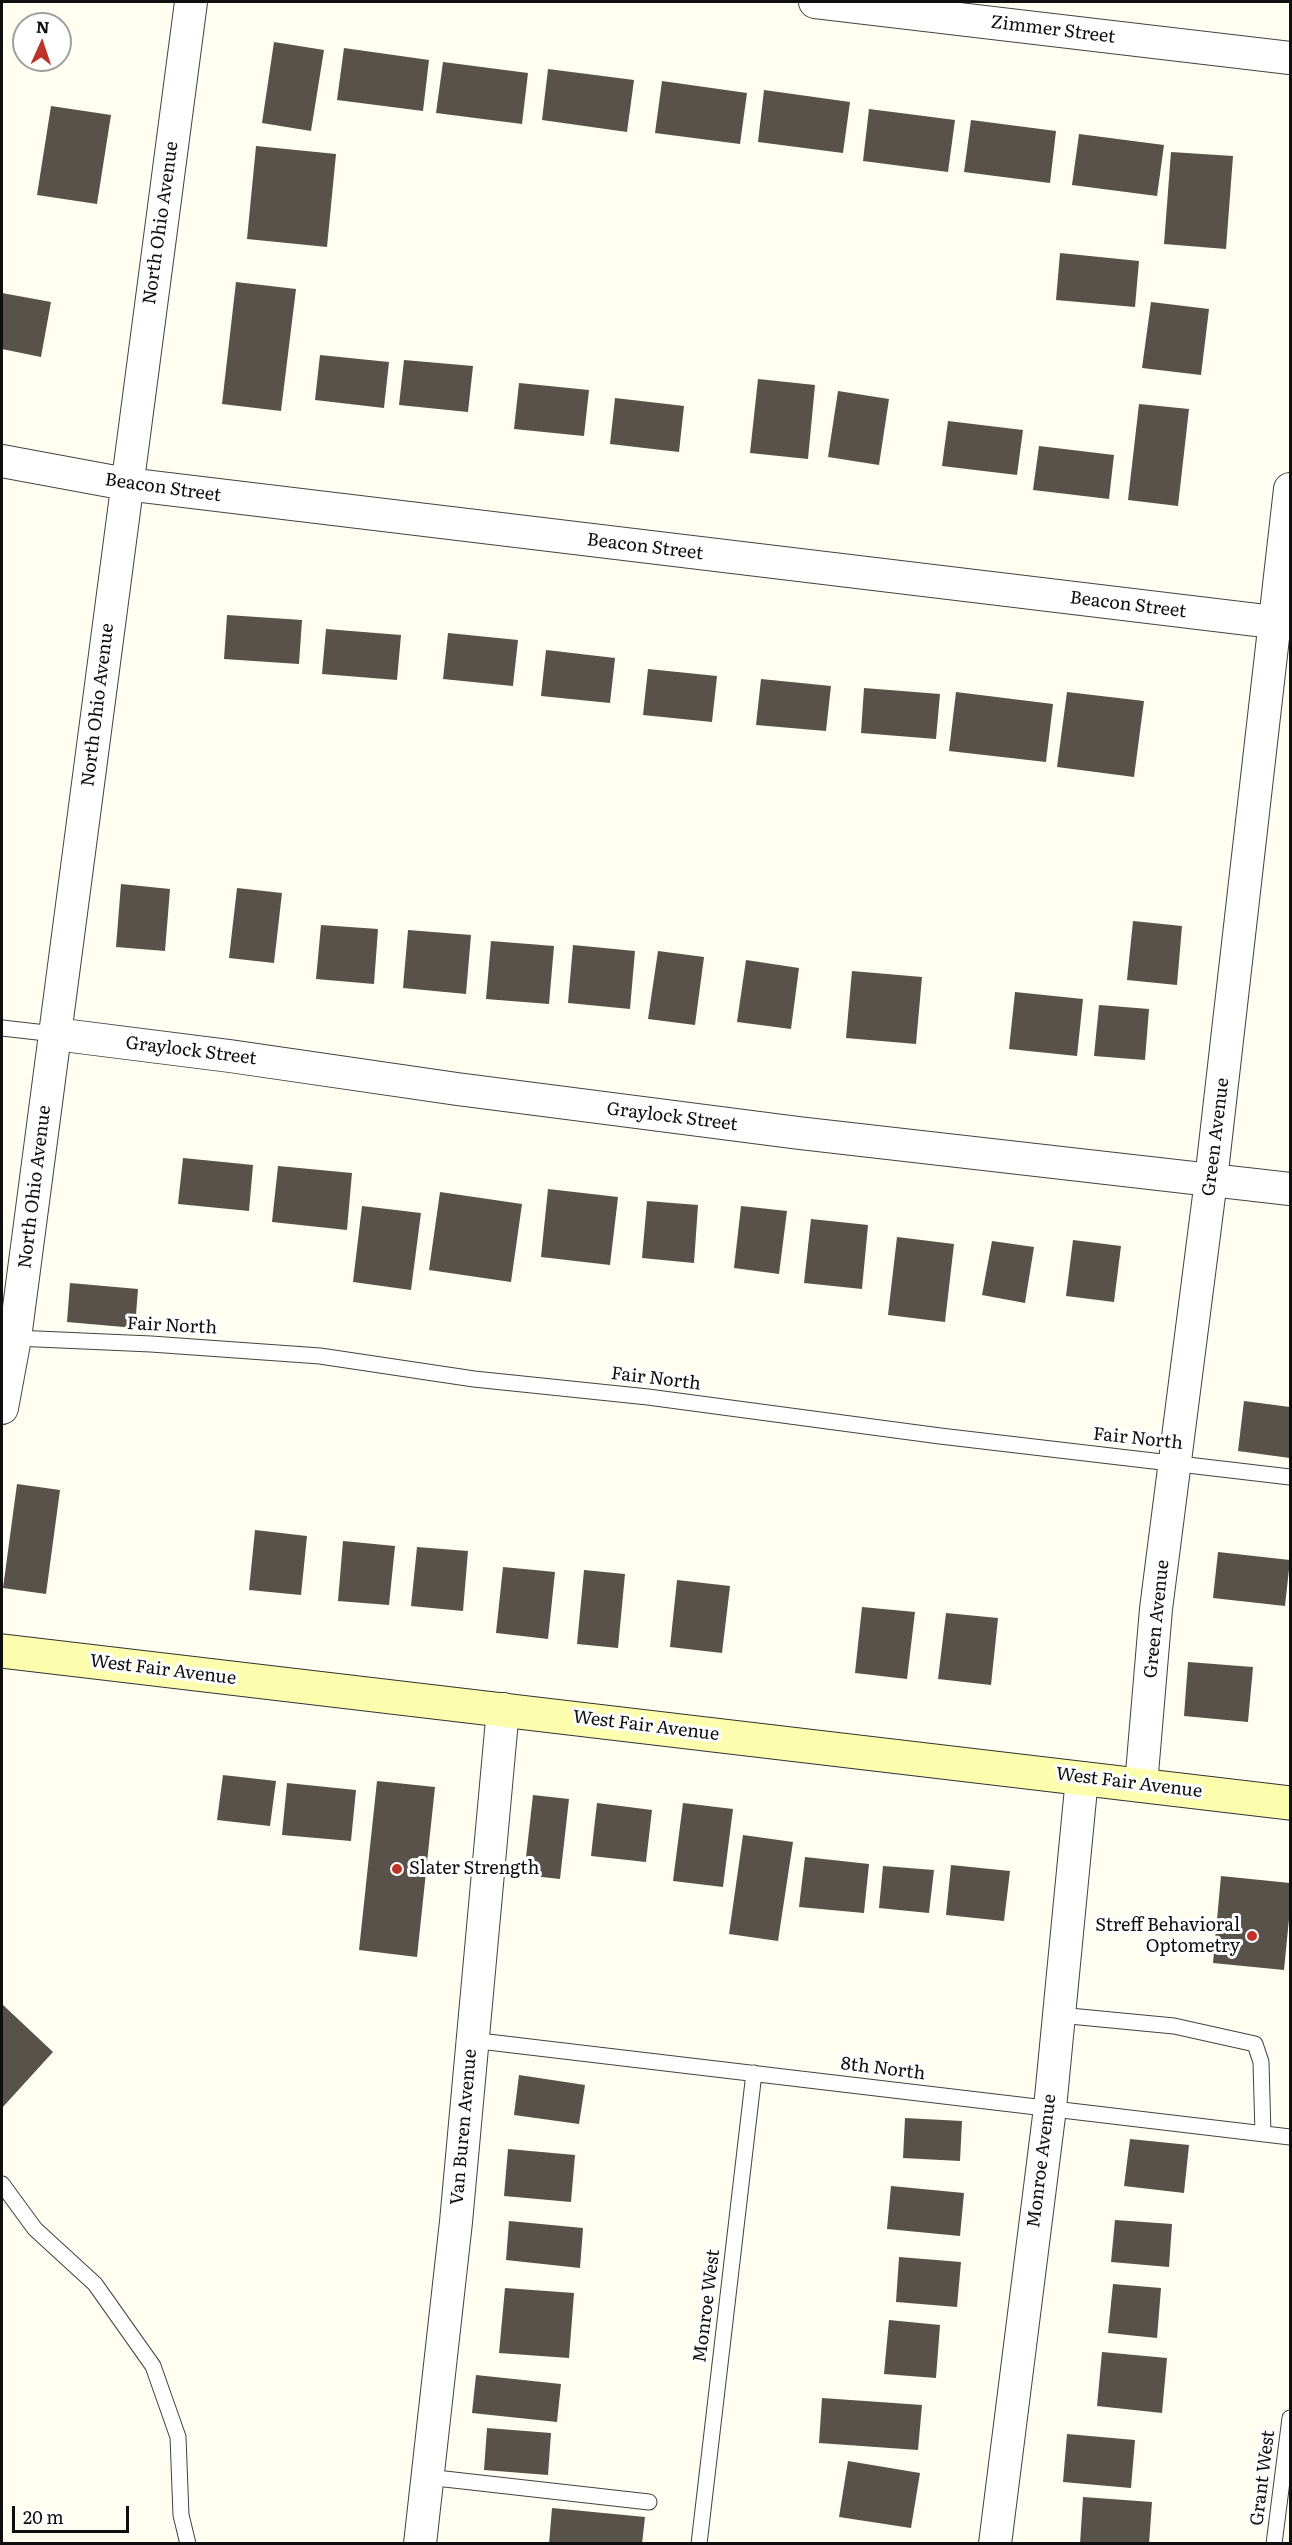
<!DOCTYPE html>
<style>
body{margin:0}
#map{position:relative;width:1292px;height:2545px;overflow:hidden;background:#fffef1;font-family:Literata,serif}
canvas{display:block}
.frame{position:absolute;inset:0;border:3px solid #0f0f0f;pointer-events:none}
.north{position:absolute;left:12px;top:12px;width:60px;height:60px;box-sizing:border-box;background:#fff;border:2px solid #9f9f9f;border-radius:50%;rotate:3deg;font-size:16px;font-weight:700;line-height:24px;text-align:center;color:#0f0f0f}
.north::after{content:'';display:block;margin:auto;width:21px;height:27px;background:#bd3329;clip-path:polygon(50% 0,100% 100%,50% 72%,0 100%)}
.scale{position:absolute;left:12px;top:2506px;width:117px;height:27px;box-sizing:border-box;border:3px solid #0f0f0f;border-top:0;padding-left:8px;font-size:18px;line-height:21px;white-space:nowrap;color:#0f0f0f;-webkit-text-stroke:4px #fff;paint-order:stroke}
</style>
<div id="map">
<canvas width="1292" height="2545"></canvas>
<div class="frame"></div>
<div class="north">N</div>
<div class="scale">20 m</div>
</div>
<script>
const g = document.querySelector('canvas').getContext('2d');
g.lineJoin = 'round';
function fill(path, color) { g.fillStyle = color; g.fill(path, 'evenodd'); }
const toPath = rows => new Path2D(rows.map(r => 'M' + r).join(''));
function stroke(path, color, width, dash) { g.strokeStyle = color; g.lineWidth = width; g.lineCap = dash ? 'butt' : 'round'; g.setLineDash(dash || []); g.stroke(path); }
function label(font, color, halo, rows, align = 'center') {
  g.font = font + ' Literata,serif'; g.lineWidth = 6; g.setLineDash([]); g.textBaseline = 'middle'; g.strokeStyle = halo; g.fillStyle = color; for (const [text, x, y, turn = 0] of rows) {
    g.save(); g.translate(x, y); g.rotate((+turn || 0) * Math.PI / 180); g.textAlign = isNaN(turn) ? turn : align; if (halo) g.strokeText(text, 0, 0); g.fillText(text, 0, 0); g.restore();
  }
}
fill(toPath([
 [274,42,324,50,311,131,262,123],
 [344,48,429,60,423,111,337,100],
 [443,62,528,73,522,124,436,113],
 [548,69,634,80,627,132,542,120],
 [662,81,747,93,740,144,655,133],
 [764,90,850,102,843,153,758,142],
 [51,106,111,115,97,204,37,195],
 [869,109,955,120,948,172,863,161],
 [971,120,1056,131,1050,183,964,172],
 [1079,134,1164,145,1157,196,1072,185],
 [256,146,336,154,327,247,247,239],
 [1171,152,1233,156,1226,249,1164,244],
 [1060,253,1139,261,1135,307,1056,300],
 [236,282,296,289,281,411,222,404],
 [2,293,51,302,41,357,2,349],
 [1151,302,1209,309,1201,375,1142,368],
 [320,355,389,362,384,408,315,400],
 [404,360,473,366,468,412,399,405],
 [758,379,815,385,808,459,750,453],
 [519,383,589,390,584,436,514,429],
 [838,391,889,399,879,465,828,457],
 [615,398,684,406,679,452,610,444],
 [1139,404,1189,409,1178,506,1128,500],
 [948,421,1023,430,1017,475,942,466],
 [1039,446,1114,455,1109,499,1033,490],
 [227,615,302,620,299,664,224,659],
 [326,629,401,635,397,680,322,674],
 [448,633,518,640,513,686,443,679],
 [546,650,615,658,610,703,541,696],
 [648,669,717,676,712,722,643,715],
 [761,679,831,686,826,731,756,725],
 [864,688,940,694,936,739,861,733],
 [956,692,1053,704,1046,762,949,751],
 [1067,692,1144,701,1134,777,1057,767],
 [121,884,170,889,165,951,116,947],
 [237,888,282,893,274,963,229,958],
 [1133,921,1182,926,1177,985,1127,980],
 [321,925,378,929,374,984,316,979],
 [408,930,471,935,466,994,403,988],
 [491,941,554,946,549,1004,486,999],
 [573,945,635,951,630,1009,568,1003],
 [658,951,704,957,695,1025,648,1019],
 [746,960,799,968,791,1029,737,1022],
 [852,971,922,977,916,1044,846,1038],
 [1015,992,1083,999,1077,1056,1009,1049],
 [1099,1005,1149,1009,1145,1060,1094,1056],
 [183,1158,253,1165,249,1211,178,1204],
 [278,1166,352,1173,347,1230,272,1222],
 [548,1189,618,1197,610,1265,541,1257],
 [440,1192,522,1204,511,1282,429,1270],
 [647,1201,698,1205,694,1263,642,1258],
 [362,1206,421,1213,411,1290,353,1282],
 [741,1206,787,1211,779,1274,734,1268],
 [811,1219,868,1225,862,1289,804,1283],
 [897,1237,954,1244,945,1322,888,1315],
 [1073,1240,1121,1246,1114,1302,1066,1296],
 [992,1241,1034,1247,1025,1303,982,1295],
 [70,1283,138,1289,135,1328,67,1322],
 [1244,1401,1290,1407,1290,1458,1238,1451],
 [17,1484,60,1490,46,1594,3,1588],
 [255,1530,307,1536,301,1595,249,1590],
 [343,1541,395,1546,389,1605,338,1601],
 [417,1547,468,1551,463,1611,411,1606],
 [1218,1552,1290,1560,1285,1606,1213,1598],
 [503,1567,555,1572,548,1639,496,1633],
 [584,1570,625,1574,618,1648,577,1644],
 [677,1580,730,1586,722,1653,670,1647],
 [862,1607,915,1612,907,1679,855,1673],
 [946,1613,998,1618,991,1685,938,1679],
 [1188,1662,1253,1667,1248,1722,1184,1716],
 [223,1775,276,1781,270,1826,217,1820],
 [377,1781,435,1787,417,1957,359,1950],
 [287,1783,356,1790,351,1841,282,1835],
 [533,1795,569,1799,560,1879,524,1875],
 [597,1803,652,1810,646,1862,591,1856],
 [683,1803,733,1809,723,1887,673,1881],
 [743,1835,793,1842,778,1941,729,1934],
 [805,1857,869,1864,864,1913,799,1907],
 [951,1865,1010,1871,1004,1921,946,1915],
 [883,1866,934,1870,929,1913,879,1908],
 [1221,1876,1290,1883,1290,1909,1284,1970,1213,1963],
 [2,2004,53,2052,2,2108],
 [519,2075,585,2085,579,2124,514,2115],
 [905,2118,962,2121,960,2161,903,2158],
 [1130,2139,1189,2145,1184,2193,1124,2186],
 [508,2149,575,2155,571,2202,504,2196],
 [891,2186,964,2193,960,2236,887,2229],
 [1115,2220,1172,2224,1169,2267,1111,2262],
 [509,2221,583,2228,580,2268,506,2260],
 [899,2257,961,2262,957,2307,896,2302],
 [1113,2284,1161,2288,1157,2338,1108,2333],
 [505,2288,574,2293,569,2358,499,2353],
 [889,2320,940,2325,936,2378,884,2374],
 [1102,2352,1167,2358,1162,2413,1097,2406],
 [476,2375,561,2384,557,2422,472,2413],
 [822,2398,922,2405,918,2450,819,2443],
 [487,2428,551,2433,548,2475,484,2470],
 [1067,2434,1135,2440,1131,2488,1063,2482],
 [848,2461,920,2473,911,2528,839,2517],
 [1083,2497,1152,2502,1149,2544,1080,2544],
 [552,2508,645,2517,642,2544,549,2544]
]), '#58524b');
const lane = toPath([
 [2,1028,55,1034],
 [15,1338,151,1344,320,1356,474,1379,648,1397,940,1436,1290,1477],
 [1059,2015,1174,2026,1255,2044,1261,2062,1263,2134],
 [471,2040,1290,2137],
 [2,2184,35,2229,95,2284,153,2366,178,2437,181,2515,188,2544],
 [427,2477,649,2502],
 [699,2544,754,2073],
 [1274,2544,1290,2418]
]);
const street = toPath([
 [815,2,1290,58],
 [2,461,126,484,1290,624],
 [55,1034,230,1056,457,1089,799,1133,1290,1189],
 [2,1408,15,1338,191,2],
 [1141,1785,1156,1609,1211,1180,1290,489],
 [420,2544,456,2222,503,1709],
 [995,2544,1050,2108,1082,1778]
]);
const secondary = toPath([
 [2,1651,1290,1803]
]);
stroke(lane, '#424242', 17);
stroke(street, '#424242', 34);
stroke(secondary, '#313131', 35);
stroke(lane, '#fff', 15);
stroke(street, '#fff', 32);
stroke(secondary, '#fdfdae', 33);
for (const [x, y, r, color] of [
 [397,1869,6,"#bd3329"],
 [1252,1936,6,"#bd3329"]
]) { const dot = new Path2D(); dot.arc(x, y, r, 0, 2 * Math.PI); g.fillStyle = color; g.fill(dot); stroke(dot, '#fff', 2); }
label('18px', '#0f0f0f', '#fff', [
 ["Zimmer Street",1053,30,7],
 ["North Ohio Avenue",161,223,-82],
 ["Beacon Street",163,488,8],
 ["Beacon Street",645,547,7],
 ["Beacon Street",1128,605,7],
 ["North Ohio Avenue",98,705,-83],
 ["Graylock Street",191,1051,7],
 ["Graylock Street",672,1117,7],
 ["Green Avenue",1216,1137,-83],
 ["North Ohio Avenue",35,1187,-83],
 ["Fair North",172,1326,3],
 ["Fair North",656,1379,7],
 ["Fair North",1138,1439,6],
 ["Green Avenue",1157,1619,-84],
 ["West Fair Avenue",163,1670,7],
 ["West Fair Avenue",646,1726,7],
 ["West Fair Avenue",1129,1783,7],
 ["8th North",883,2069,7],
 ["Van Buren Avenue",464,2127,-85],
 ["Monroe Avenue",1042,2161,-83],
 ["Monroe West",707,2306,-83],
 ["Grant West",1263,2478,-83]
]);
label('18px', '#0f0f0f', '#fff', [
 ["Slater Strength",409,1869],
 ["Streff Behavioral",1240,1926,"right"],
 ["Optometry",1240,1947,"right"]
], 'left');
</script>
